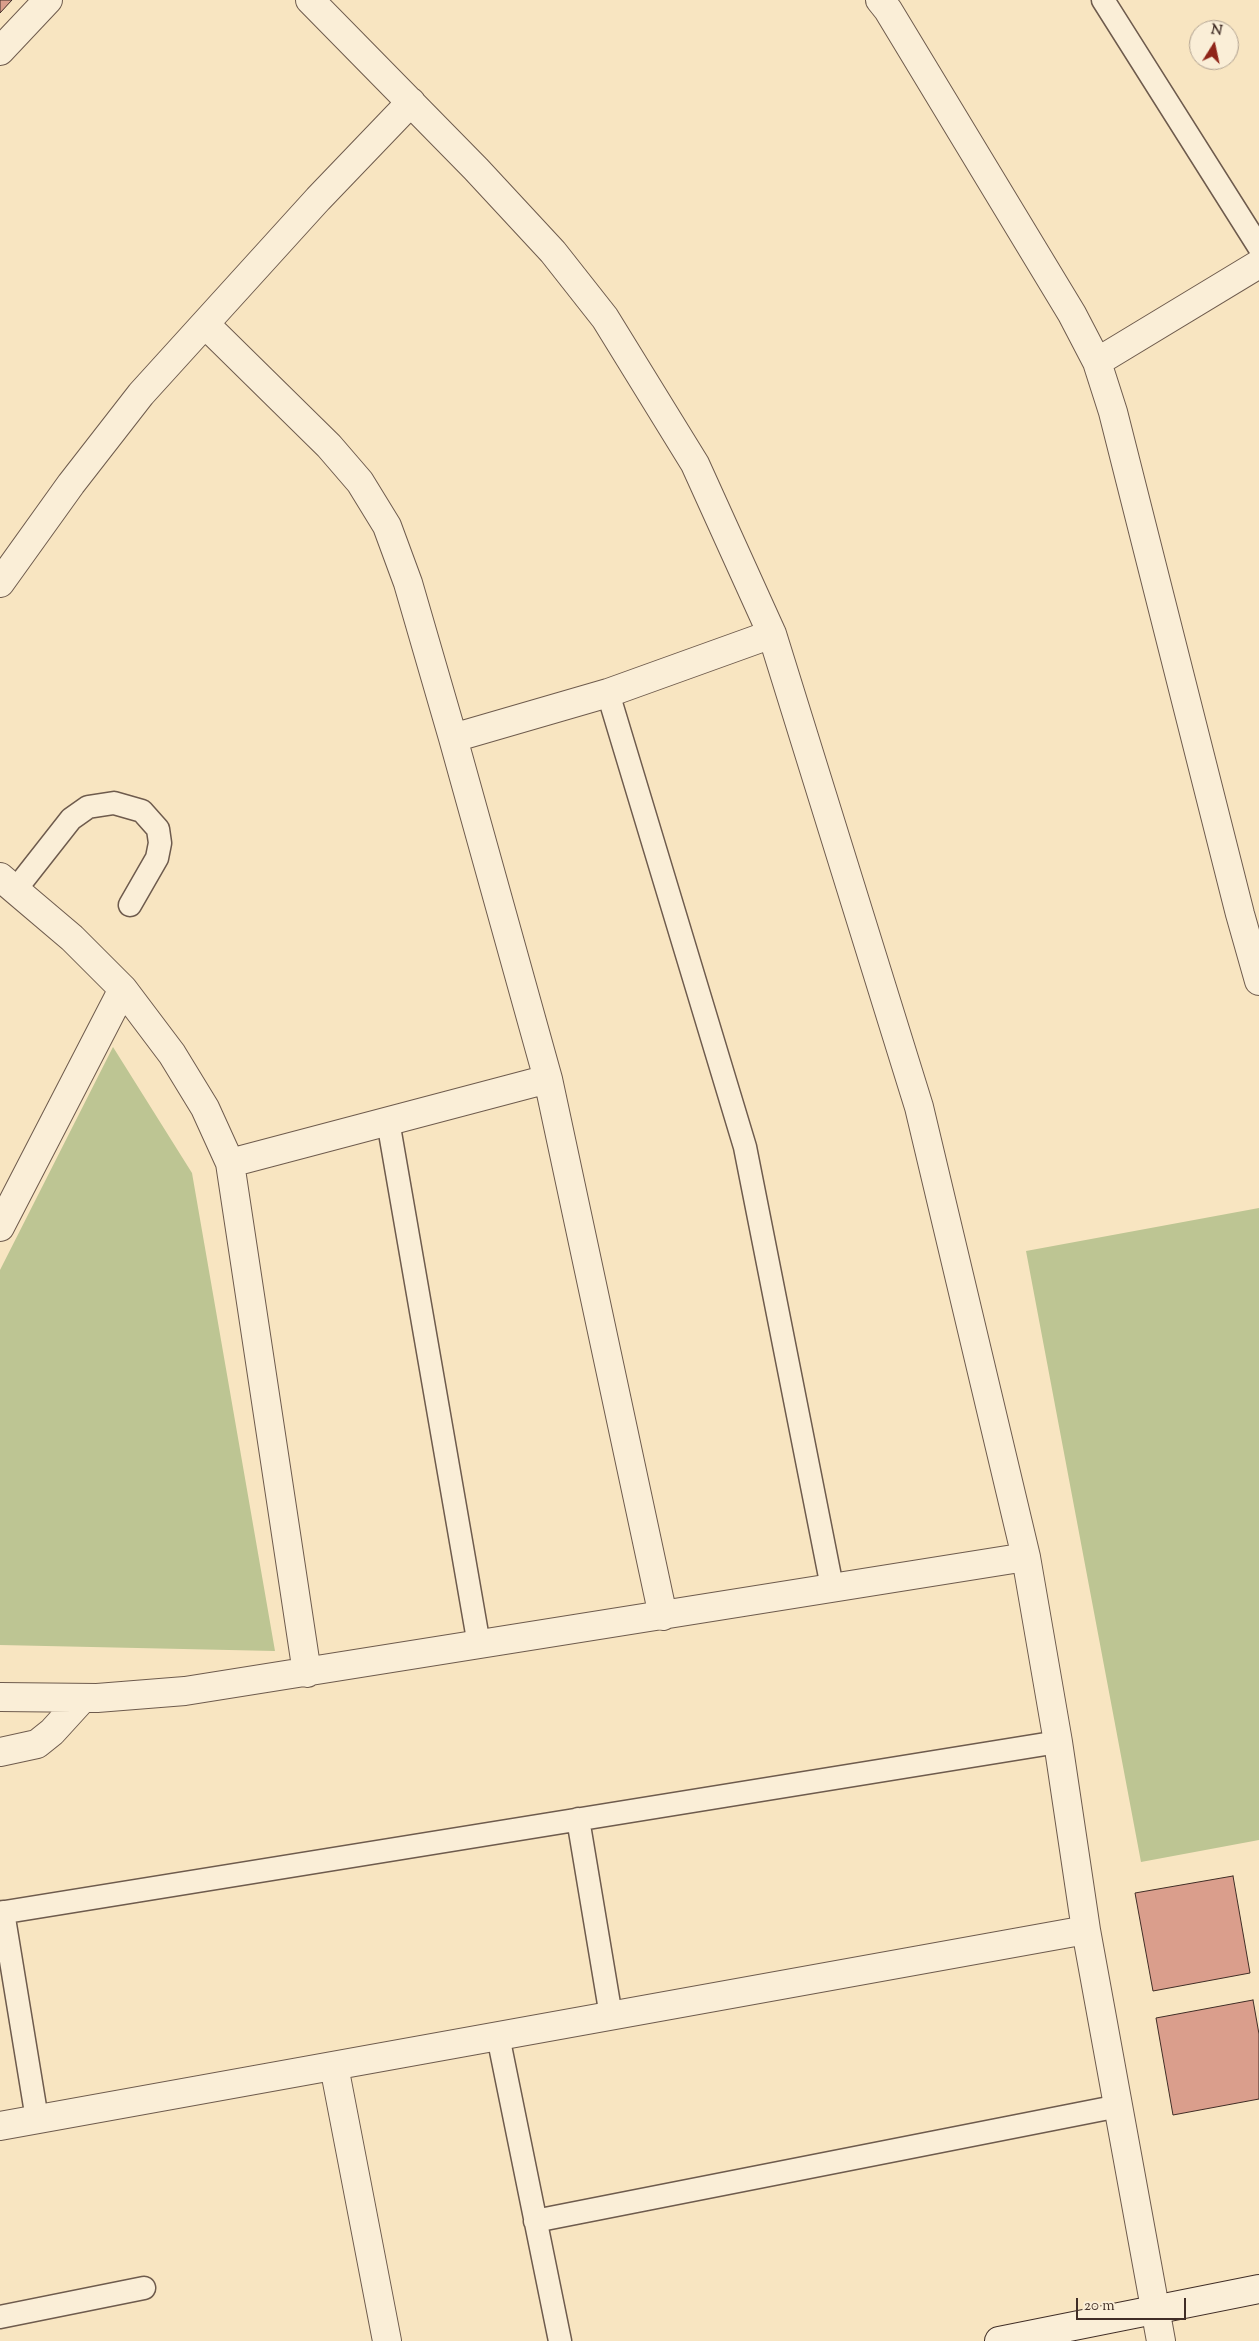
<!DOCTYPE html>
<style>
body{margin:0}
#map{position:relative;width:1259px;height:2341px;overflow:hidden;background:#f8e5c1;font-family:"Sorts Mill Goudy",serif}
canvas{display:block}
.north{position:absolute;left:1189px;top:20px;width:50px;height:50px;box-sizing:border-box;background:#faeed7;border:1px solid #b0a190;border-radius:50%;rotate:10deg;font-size:14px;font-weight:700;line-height:20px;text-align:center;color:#402d26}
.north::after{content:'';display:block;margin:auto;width:18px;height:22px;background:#8f2418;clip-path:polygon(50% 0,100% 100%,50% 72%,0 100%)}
.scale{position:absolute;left:1076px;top:2298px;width:110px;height:22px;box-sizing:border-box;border:2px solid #402d26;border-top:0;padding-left:6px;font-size:15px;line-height:18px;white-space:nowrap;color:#402d26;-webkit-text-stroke:4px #faeed7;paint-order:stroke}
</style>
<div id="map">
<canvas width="1259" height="2341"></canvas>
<div class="north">N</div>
<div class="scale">20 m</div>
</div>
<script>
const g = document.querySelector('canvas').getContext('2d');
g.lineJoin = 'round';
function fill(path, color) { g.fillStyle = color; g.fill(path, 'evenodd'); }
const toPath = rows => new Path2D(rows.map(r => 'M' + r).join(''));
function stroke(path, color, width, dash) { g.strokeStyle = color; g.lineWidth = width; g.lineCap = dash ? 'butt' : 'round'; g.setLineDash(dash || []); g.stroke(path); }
fill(toPath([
 [113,1047,192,1173,275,1651,0,1645,0,1270],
 [1259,1208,1259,1840,1141,1862,1026,1251]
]), '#bdc593');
const building = toPath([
 [0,0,12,0,0,13,0,0],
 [1233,1876,1250,1973,1153,1991,1135,1893,1233,1876],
 [1253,2000,1259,2034,1259,2099,1173,2115,1156,2018,1253,2000]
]);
fill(building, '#da9e8c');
stroke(building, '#402d26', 1);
const lane = toPath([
 [1103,0,1259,247],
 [608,693,745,1147,832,1587],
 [16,889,71,819,88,807,114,803,142,811,158,829,160,843,157,858,130,905],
 [388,1121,479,1645],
 [578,1819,611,2016],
 [3,1912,37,2119],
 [0,1913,1058,1742],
 [498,2036,560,2341],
 [535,2221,1119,2106],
 [0,2317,144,2288]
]);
const street = toPath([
 [310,0,476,169,553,252,605,318,695,464,772,634,919,1107,1026,1557,1058,1742,1086,1930,1161,2341],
 [880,0,888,10,1072,314,1097,362,1113,412,1240,914,1259,981],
 [0,51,48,0],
 [205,324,329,446,360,482,387,526,408,583,453,738,548,1079,663,1616],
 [1097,362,1259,264],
 [0,583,71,484,141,394,318,199,411,102],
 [453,738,608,693,772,634],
 [0,877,72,938,123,989,172,1054,205,1108,230,1163,307,1673],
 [230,1163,548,1079],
 [0,1227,123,989],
 [0,1697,97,1698,185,1691,1026,1557],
 [0,1752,37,1744,52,1732,83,1698],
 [334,2066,387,2341],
 [0,2126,1086,1930]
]);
const secondary = toPath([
 [999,2341,1259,2289]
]);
stroke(lane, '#6e5b4d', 25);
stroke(street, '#6e5b4d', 30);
stroke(secondary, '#402d26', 30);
stroke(lane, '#faeed7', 22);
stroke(street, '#faeed7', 28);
stroke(secondary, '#faeed7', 28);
</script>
